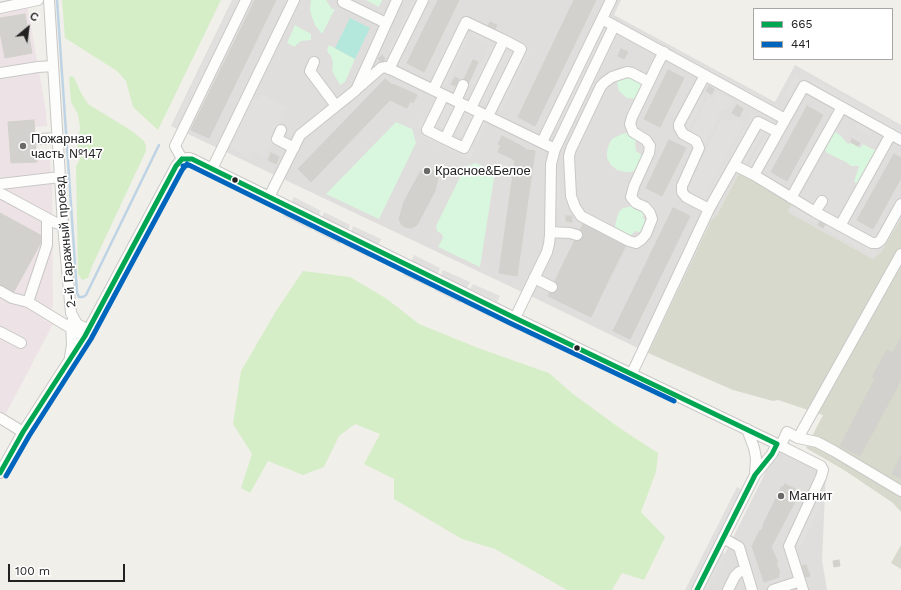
<!DOCTYPE html>
<meta charset="utf-8">
<style>
body{margin:0}
#map{position:relative;width:901px;height:590px;overflow:hidden;background:#f0efea;font-family:"Work Sans",sans-serif}
canvas{display:block}
.legend{position:absolute;left:753px;top:8px;width:140px;height:52px;box-sizing:border-box;background:#fff;border:1px solid #a7a7a7;margin:0;padding:5px 7px;list-style:none;font-size:12px;color:#222}
.legend li{display:flex;align-items:center;gap:8px;height:20px}
.legend b{width:20px;border:1px solid #a7a7a7}
.north{position:absolute;left:8px;top:8px;width:40px;height:40px;-webkit-text-stroke:3px #fff;paint-order:stroke;rotate:29deg;font-size:11px;font-weight:700;line-height:16px;text-align:center;color:#222}
.north::after{content:'';display:block;margin:auto;width:14px;height:18px;background:#222;clip-path:polygon(50% 0,100% 100%,50% 72%,0 100%)}
.scale{position:absolute;left:8px;top:564px;width:117px;height:18px;box-sizing:border-box;border:2px solid #222;border-top:0;padding-left:5px;font-size:12px;line-height:14px;white-space:nowrap;color:#222;-webkit-text-stroke:3px #fff;paint-order:stroke}
</style>
<div id="map">
<canvas width="901" height="590"></canvas>
<ul class="legend">
<li><b style="height:5px;background:#00a651"></b>665</li>
<li><b style="height:5px;background:#0065bd"></b>441</li>
</ul>
<div class="north">С</div>
<div class="scale">100 m</div>
</div>
<script>
const g = document.querySelector('canvas').getContext('2d');
g.lineJoin = 'round';
function fill(path, color) { g.fillStyle = color; g.fill(path, 'evenodd'); }
const toPath = rows => new Path2D(rows.map(r => 'M' + r).join(''));
function stroke(path, color, width, dash) { g.strokeStyle = color; g.lineWidth = width; g.lineCap = dash ? 'butt' : 'round'; g.setLineDash(dash || []); g.stroke(path); }
function label(font, color, halo, rows, align = 'center') {
  g.font = font + ' "Work Sans",sans-serif'; g.lineWidth = 3.5; g.setLineDash([]); g.textBaseline = 'middle'; g.strokeStyle = halo; g.fillStyle = color; for (const [text, x, y, turn = 0] of rows) {
    g.save(); g.translate(x, y); g.rotate((+turn || 0) * Math.PI / 180); g.textAlign = isNaN(turn) ? turn : align; if (halo) g.strokeText(text, 0, 0); g.fillText(text, 0, 0); g.restore();
  }
}
fill(toPath([
 [232,0,621,0,614,15,775,102,795,65,901,125,901,219,881,252,873,259,788,212,792,204,739,173,717,215,712,219,648,353,539,300,171,126],
 [777,449,826,474,822,560,827,590,707,590]
]), '#dfdedc');
fill(toPath([
 [8,0,24,0,27,4,46,111,47,126,34,127,36,152,49,151,52,182,53,306,44,320,53,324,0,425,0,3]
]), '#ede3e7');
fill(toPath([
 [739,173,792,204,788,212,873,259,881,252,901,219,901,512,893,503,844,470,806,448,823,415,778,400,773,401,733,390,648,353,712,219,717,215],
 [901,545,901,569,891,563]
]), '#d7d9cc');
fill(toPath([
 [62,0,221,0,158,130,133,107,126,81,117,71,65,38],
 [71,76,74,77,81,93,88,104,132,131,144,141,146,146,146,151,93,264,88,278,82,280,78,274,76,166,80,159,77,143,80,128,78,114,71,102,69,78],
 [303,271,350,277,387,299,419,324,478,348,549,373,573,394,621,429,658,453,656,472,641,512,665,537,644,580,622,573,612,590,567,590,495,549,462,539,394,499,394,479,364,464,380,434,355,424,339,436,324,467,303,475,268,461,250,493,241,488,252,454,233,424,241,371,276,311]
]), '#d6eec8');
fill(toPath([
 [311,0,326,0,332,9,335,9,322,34,315,25,312,17,310,10],
 [366,0,382,0,379,7],
 [295,25,311,34,311,40,301,41,297,44,295,47,287,43],
 [329,45,355,59,345,82,340,85,332,71,333,62,331,56,327,51],
 [625,74,641,81,642,85,638,99,627,98,619,91,616,78],
 [396,122,412,129,416,143,379,219,326,194],
 [630,132,638,138,635,143,636,151,644,157,639,169,631,172,625,172,617,170,611,165,607,158,607,151,609,144,612,139,622,134],
 [835,132,840,135,848,144,851,143,860,148,863,144,872,149,878,150,859,184,854,182,859,166,851,166,846,162,827,153,825,150],
 [476,163,495,172,480,267,438,247,443,238,442,234,437,231,436,226,465,167],
 [632,204,644,211,643,218,648,222,643,233,635,231,628,238,618,233,615,227,616,221,619,212,623,208,629,207]
]), '#d9f6de');
fill(toPath([
 [350,18,370,28,355,59,335,48]
]), '#b5e8dc');
fill(toPath([
 [233,0,240,0,178,127,173,125],
 [413,0,418,0,393,53,388,51],
 [625,24,770,102,768,105,624,27],
 [474,29,492,38,490,44,471,35],
 [603,30,608,32,560,130,555,127],
 [464,33,470,36,447,85,441,82],
 [611,36,616,39,567,138,563,136],
 [489,46,494,49,476,87,470,84],
 [524,49,530,51,502,111,495,108],
 [502,50,513,55,489,105,478,100],
 [795,75,801,78,790,98,784,95],
 [808,76,901,127,901,135,805,82],
 [717,92,733,101,730,108,722,111,706,143,689,134,708,96,714,99],
 [700,93,706,96,689,130,683,127],
 [261,94,287,107,277,129,278,132,265,156,252,150,248,157,228,147,253,97,258,100],
 [435,98,438,99,423,130,468,151,470,146,475,149,470,160,420,136,423,130,417,127,420,119,424,120],
 [444,103,455,108,445,129,434,124],
 [463,111,474,117,464,138,452,133],
 [752,114,769,124,744,167,733,161,723,181,730,185,719,207,704,200],
 [722,119,726,121,737,119,745,122,704,198,686,190],
 [481,121,487,123,478,141,473,139],
 [857,122,872,131,870,136,854,127],
 [768,130,774,133,752,171,747,168],
 [559,169,560,209,554,209,554,170],
 [294,197,321,211,318,216,291,203],
 [794,205,819,219,816,224,791,210],
 [286,211,314,224,311,230,283,216],
 [324,212,350,225,348,230,322,218],
 [827,223,878,252,873,257,824,229],
 [317,226,343,238,340,244,314,231],
 [353,226,381,239,378,245,351,232],
 [347,240,373,252,370,258,344,245],
 [414,255,440,268,438,274,411,261],
 [406,269,434,283,431,288,403,275],
 [443,270,470,282,467,288,441,275],
 [437,284,463,297,460,303,434,290],
 [473,284,500,296,497,302,470,289],
 [466,298,493,311,490,317,464,304],
 [495,312,522,325,519,331,493,318],
 [525,326,551,339,548,345,522,332],
 [554,340,580,353,578,358,551,346],
 [737,487,742,490,691,590,685,590],
 [815,500,822,503,801,546,794,542],
 [722,552,726,554,708,590,703,590]
]), '#e1e0de');
stroke(toPath([
 [57,0,77,293,79,297,83,297,86,295,159,145]
]), '#bed4e4', 2.5);
const building = toPath([
 [255,0,276,0,209,138,191,130,255,0],
 [438,0,459,0,424,72,407,63,438,0],
 [574,0,596,0,535,126,518,117,574,0],
 [25,14,32,53,5,58,0,32,0,18,25,14],
 [490,22,497,25,495,29,488,25,490,22],
 [621,49,628,52,624,59,618,56,621,49],
 [382,55,385,59,382,63,378,59,382,55],
 [473,60,478,62,467,86,462,84,473,60],
 [668,70,684,78,660,127,644,119,668,70],
 [455,77,459,79,455,86,451,84,455,77],
 [385,79,391,84,393,85,393,84,417,95,413,103,410,101,407,108,390,100,311,182,298,169,385,79],
 [709,86,714,89,712,94,706,91,709,86],
 [737,105,743,109,739,117,732,113,737,105],
 [807,106,823,115,787,181,771,172,807,106],
 [34,120,37,162,11,163,8,122,34,120],
 [502,136,525,148,525,149,527,150,535,151,517,276,499,273,515,160,498,152,501,145,498,144,502,136],
 [852,139,860,143,858,146,851,142,852,139],
 [669,140,686,148,662,196,646,188,669,140],
 [271,153,279,157,276,164,268,160,271,153],
 [894,154,901,158,901,178,873,229,857,220,894,154],
 [429,169,435,172,438,178,435,191,417,225,411,228,405,227,402,225,399,219,404,202,420,172,423,170,429,169],
 [673,208,690,216,630,339,613,331,673,208],
 [0,213,44,237,12,295,0,288,0,213],
 [566,216,572,216,572,222,566,221,566,216],
 [821,220,826,223,823,228,818,225,821,220],
 [583,224,626,245,608,281,565,260,583,224],
 [565,260,608,281,591,317,548,296,565,260],
 [901,338,901,380,860,456,840,446,875,379,872,377,887,350,893,353,901,338],
 [901,456,901,479,892,474,901,456],
 [785,484,799,491,795,500,796,500,771,547,778,562,776,563,780,573,778,573,779,577,764,582,752,546,760,530,761,531,764,525,763,525,782,486,783,487,785,484],
 [839,560,840,566,834,567,833,561,839,560],
 [806,565,810,576,805,577,802,566,806,565]
]);
fill(building, '#d2d1cd');
stroke(building, '#d3d1cb', 1);
const minor = toPath([
 [49,0,63,225,71,313,77,324,85,328,90,328],
 [344,0,343,2,386,23],
 [0,8,38,0],
 [602,19,785,119],
 [314,62,310,71,336,106],
 [389,69,423,0],
 [0,73,38,67,53,66],
 [705,75,679,124,679,127,683,134,696,141,699,148,682,186,682,192,686,197,709,209],
 [649,82,632,73,627,72,612,77,605,82,601,86,571,149,569,156,571,196,575,207,581,216,629,241,636,243,642,239,646,234,652,219,650,213,645,207,636,203,631,197,634,186,649,153,650,146,646,140,633,132,630,124,632,117,649,82,658,63,664,52],
 [358,88,381,68,386,67,555,149],
 [433,90,466,22,504,40,521,49,488,116],
 [444,95,427,130,445,139,464,148,481,113],
 [456,101,463,85],
 [471,108,504,40],
 [281,130,277,139,294,148],
 [39,139,58,138],
 [445,139,462,104],
 [901,140,804,86,754,175,815,212,872,243,877,243,881,240,901,204],
 [542,142,611,0],
 [182,159,189,158,192,159,515,318,777,444,772,454,755,475,697,590],
 [182,159,175,146,246,0],
 [734,165,754,175],
 [212,169,294,0],
 [0,184,60,177],
 [0,194,2,194,56,223,63,225],
 [269,197,300,135,356,90,397,0],
 [791,198,842,107],
 [815,212,822,201],
 [47,218,47,245,28,302,82,335],
 [840,226,891,134],
 [550,232,570,233,577,235],
 [534,278,552,287],
 [0,291,12,298,28,302],
 [515,318,547,252,549,244,550,235,551,164,555,149,614,26],
 [0,332,21,343],
 [70,357,72,345,71,323],
 [632,373,709,209,758,122,778,132],
 [0,418,23,432],
 [747,429,754,448,756,458,755,475],
 [798,438,901,254],
 [777,444,821,466,823,470,821,477,789,546,803,590],
 [781,445,787,432,798,438,817,442,834,451,901,491],
 [0,473,23,432,85,336,176,166,182,159],
 [723,538,739,547,752,590],
 [728,590,735,576,739,572,746,570],
 [773,590,800,581]
]);
stroke(minor, '#c9c8c6', 12);
stroke(minor, '#fdfdfc', 10);
stroke(toPath([
 [182,159,192,159,515,318,777,444,772,454,755,475,697,590],
 [0,473,23,432,85,336,176,166,182,159]
]), '#00a651', 5);
stroke(toPath([
 [183,166,189,165,512,324,674,401],
 [6,476,29,436,91,339,182,170,187,164]
]), '#0065bd', 5);
for (const [x, y, r, color] of [
 [23,146,4,"#6a6a68"],
 [427,171,4,"#6a6a68"],
 [235,180,3.5,"#222"],
 [577,348,3.5,"#222"],
 [781,496,4,"#6a6a68"]
]) { const dot = new Path2D(); dot.arc(x, y, r, 0, 2 * Math.PI); g.fillStyle = color; g.fill(dot); stroke(dot, '#fff', 1.5); }
label('13px', '#222', '#fff', [
 ["Пожарная",31,139],
 ["часть №147",31,154],
 ["Красное&Белое",435,171],
 ["Магнит",789,496]
], 'left');
label('13px', '#222', '#fff', [
 ["2-й Гаражный проезд",66,242,-95]
]);
</script>
